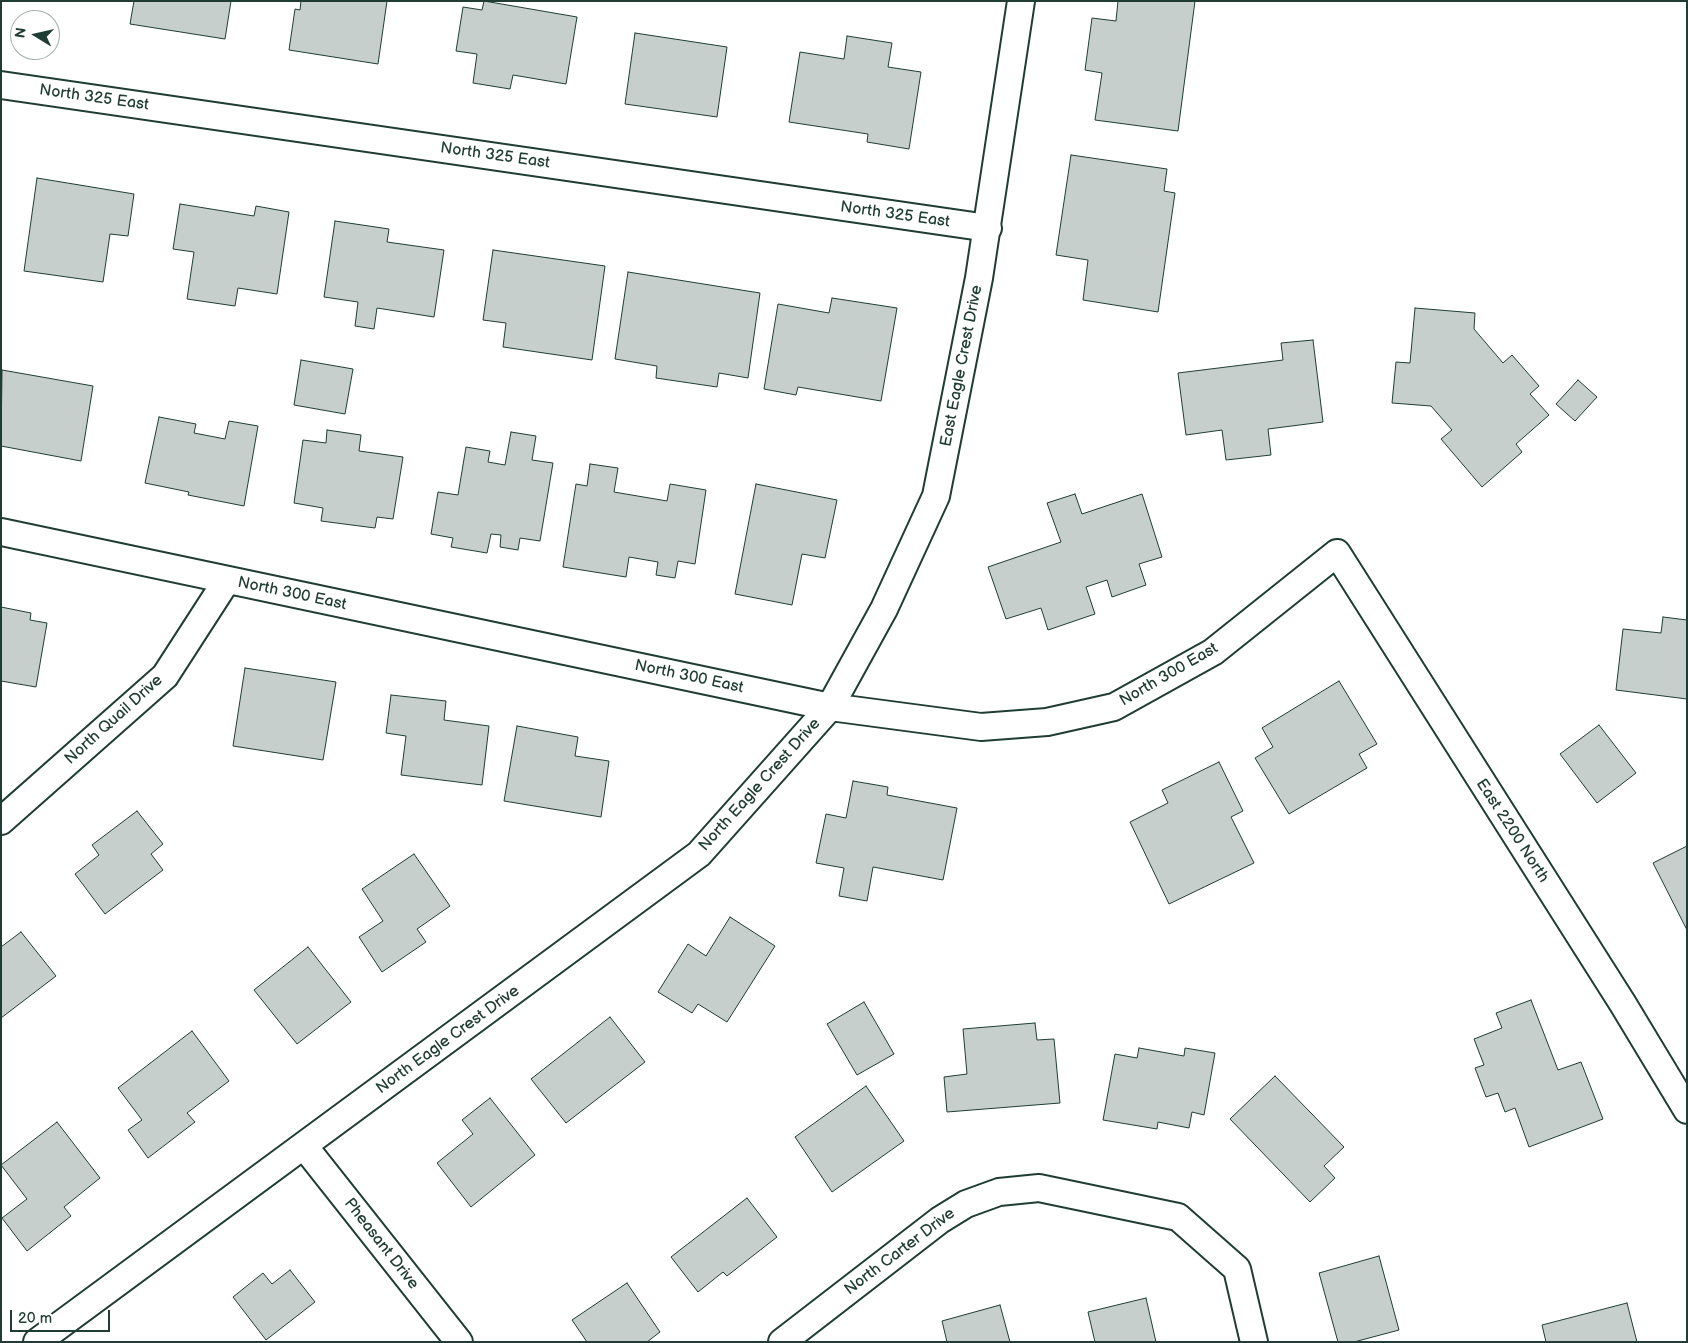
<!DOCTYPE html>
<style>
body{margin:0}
#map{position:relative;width:1688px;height:1343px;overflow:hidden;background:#fff;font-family:"Balsamiq Sans",sans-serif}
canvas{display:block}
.frame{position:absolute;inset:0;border:2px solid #1f3d34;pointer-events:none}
.north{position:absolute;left:10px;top:10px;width:50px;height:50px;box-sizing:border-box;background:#fff;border:1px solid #a5b1ae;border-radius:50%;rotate:279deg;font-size:14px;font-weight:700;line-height:20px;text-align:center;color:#1f3d34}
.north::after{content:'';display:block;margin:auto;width:18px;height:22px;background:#1f3d34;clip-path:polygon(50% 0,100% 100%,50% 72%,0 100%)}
.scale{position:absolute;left:10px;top:1310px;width:100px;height:22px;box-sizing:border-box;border:2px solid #1f3d34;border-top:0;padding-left:6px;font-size:15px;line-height:18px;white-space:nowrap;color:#1f3d34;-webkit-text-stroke:4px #fff;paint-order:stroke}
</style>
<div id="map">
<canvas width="1688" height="1343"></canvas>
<div class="frame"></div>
<div class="north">N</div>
<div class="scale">20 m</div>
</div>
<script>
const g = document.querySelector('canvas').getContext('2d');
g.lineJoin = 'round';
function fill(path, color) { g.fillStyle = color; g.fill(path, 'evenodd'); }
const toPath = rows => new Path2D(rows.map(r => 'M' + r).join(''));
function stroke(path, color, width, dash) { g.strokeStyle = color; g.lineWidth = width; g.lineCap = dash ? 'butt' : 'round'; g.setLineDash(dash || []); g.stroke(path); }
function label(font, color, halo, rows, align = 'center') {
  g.font = font + ' "Balsamiq Sans",sans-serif'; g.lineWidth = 4.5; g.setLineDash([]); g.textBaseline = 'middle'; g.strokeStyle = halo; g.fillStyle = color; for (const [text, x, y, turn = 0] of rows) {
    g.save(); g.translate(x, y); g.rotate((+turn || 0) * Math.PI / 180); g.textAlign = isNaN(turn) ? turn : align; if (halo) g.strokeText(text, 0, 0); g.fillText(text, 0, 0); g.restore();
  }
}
const building = toPath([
 [134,1,231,1,225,39,130,24,134,1],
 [301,1,387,1,378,64,289,50,295,9,300,10,301,1],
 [484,1,577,17,566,84,513,75,510,89,473,83,477,54,456,51,463,7,482,10,484,1],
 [1118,1,1195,1,1178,131,1095,120,1102,73,1085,70,1092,18,1116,21,1118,1],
 [635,33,727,47,717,117,625,104,635,33],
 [847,36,892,43,888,67,921,72,909,149,867,142,868,134,789,122,800,52,844,59,847,36],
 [1071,155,1167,169,1164,191,1175,193,1158,312,1083,300,1088,260,1056,255,1071,155],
 [37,178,134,194,128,236,110,234,103,282,24,271,37,178],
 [180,204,254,216,256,206,289,212,277,294,238,288,235,306,187,299,194,252,173,249,180,204],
 [335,221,389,229,387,242,444,250,434,317,377,308,374,329,355,326,358,302,324,297,335,221],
 [493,250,605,266,592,360,503,347,506,323,483,320,493,250],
 [628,272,760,293,748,378,719,373,717,387,656,378,657,366,615,359,628,272],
 [832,298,897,308,881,401,798,387,796,395,764,389,778,304,829,313,832,298],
 [1415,308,1475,313,1474,329,1503,363,1512,355,1539,386,1530,394,1549,415,1516,444,1522,452,1482,487,1441,439,1452,430,1431,406,1392,403,1396,362,1410,363,1415,308],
 [1313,340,1323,422,1268,429,1271,455,1226,460,1222,430,1186,435,1178,373,1283,360,1281,343,1313,340],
 [301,360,353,369,345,414,294,405,301,360],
 [2,370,93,386,81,461,1,446,2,370],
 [1578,380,1597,397,1575,421,1556,404,1578,380],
 [159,417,196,424,194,433,225,439,229,421,258,426,244,506,188,495,189,492,145,483,159,417],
 [327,430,361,435,359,451,403,457,393,519,377,517,375,528,321,521,323,508,294,503,303,440,326,443,327,430],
 [511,432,536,436,532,460,553,463,540,541,520,538,518,550,500,547,501,535,491,534,487,553,451,547,453,538,431,534,438,492,458,495,466,447,490,451,488,462,505,465,511,432],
 [590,464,618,468,614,492,667,501,670,484,706,490,695,564,678,561,675,578,656,575,658,562,629,557,626,577,563,567,576,484,587,486,590,464],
 [756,484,837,500,825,558,802,554,792,605,735,594,756,484],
 [1075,494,1082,514,1142,494,1162,557,1139,564,1146,585,1112,597,1107,580,1086,587,1095,614,1048,630,1041,608,1006,619,988,567,1061,542,1047,503,1075,494],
 [1,607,31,613,30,620,47,623,36,687,1,681,1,607],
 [1663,617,1687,620,1687,699,1616,690,1623,629,1661,633,1663,617],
 [245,668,336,682,323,760,233,746,245,668],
 [1339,681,1377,744,1359,754,1367,768,1289,814,1255,758,1273,747,1262,728,1339,681],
 [391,695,446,701,444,720,489,726,482,785,401,775,406,736,386,733,391,695],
 [1599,725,1636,773,1597,803,1560,754,1599,725],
 [517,726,578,737,575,756,609,761,601,817,504,801,517,726],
 [1219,762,1243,811,1231,817,1254,863,1169,904,1130,822,1168,803,1162,790,1219,762],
 [853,781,888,787,887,795,957,808,943,880,873,867,867,901,839,896,844,868,816,863,826,814,846,818,853,781],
 [137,811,163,844,151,854,163,870,105,914,75,874,99,855,92,845,137,811],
 [1687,846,1687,930,1653,863,1687,846],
 [414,854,450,906,417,929,426,942,382,972,359,937,383,921,362,889,414,854],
 [730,917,775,946,727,1022,698,1004,692,1013,658,992,688,944,706,956,730,917],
 [21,932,56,976,1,1018,1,947,21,932],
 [308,947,351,1002,297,1044,254,990,308,947],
 [1531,1000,1558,1070,1581,1062,1603,1119,1529,1147,1515,1108,1505,1112,1498,1093,1486,1097,1475,1068,1484,1065,1474,1039,1502,1028,1496,1013,1531,1000],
 [864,1002,894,1054,857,1075,827,1024,864,1002],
 [610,1017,645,1062,566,1123,531,1079,610,1017],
 [1035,1023,1037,1040,1054,1039,1060,1103,947,1112,944,1077,967,1074,963,1029,1035,1023],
 [192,1031,229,1081,187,1113,195,1122,148,1158,128,1130,142,1120,118,1088,192,1031],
 [1139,1048,1184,1056,1185,1048,1215,1053,1204,1115,1192,1112,1189,1128,1158,1122,1157,1129,1103,1120,1115,1054,1137,1058,1139,1048],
 [1275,1076,1344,1147,1324,1166,1335,1178,1310,1202,1230,1119,1275,1076],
 [866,1086,904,1141,832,1192,795,1137,866,1086],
 [490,1098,535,1155,471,1207,437,1163,473,1134,462,1120,490,1098],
 [57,1122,100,1178,64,1207,71,1216,27,1251,2,1218,27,1199,1,1165,57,1122],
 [747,1198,777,1237,727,1276,723,1272,698,1292,671,1257,747,1198],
 [1379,1256,1399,1330,1354,1342,1338,1342,1319,1273,1379,1256],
 [290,1270,315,1302,266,1340,233,1297,263,1273,272,1284,290,1270],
 [627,1283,660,1332,647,1342,587,1342,572,1320,627,1283],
 [1146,1298,1156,1342,1095,1342,1088,1312,1146,1298],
 [1627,1303,1637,1342,1546,1342,1542,1325,1627,1303],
 [1000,1305,1010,1342,947,1342,942,1321,1000,1305]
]);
fill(building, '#c7cfcc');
stroke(building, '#1f3d34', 1);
const minor = toPath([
 [1,85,988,228],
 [1,532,830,707,981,727,1047,722,1114,707,1213,652,1337,553,1623,1004,1687,1110],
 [1,821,165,676,227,580],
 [304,1146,459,1342],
 [37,1342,699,854,830,707,884,609,936,496,979,278,1021,1],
 [782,1342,940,1220,966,1204,999,1192,1039,1188,1178,1217,1237,1269,1254,1342]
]);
stroke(minor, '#1f3d34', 30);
stroke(minor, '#fff', 26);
label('16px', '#1f3d34', '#fff', [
 ["North 325 East",94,98,8],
 ["North 325 East",495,156,8],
 ["North 325 East",895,215,8],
 ["East Eagle Crest Drive",962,366,-79],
 ["North 300 East",292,594,12],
 ["North 300 East",1169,675,-30],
 ["North 300 East",689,677,12],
 ["North Quail Drive",114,720,-42],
 ["North Eagle Crest Drive",760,785,-48],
 ["East 2200 North",1512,831,57],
 ["North Eagle Crest Drive",448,1040,-36],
 ["Pheasant Drive",381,1244,52],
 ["North Carter Drive",900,1252,-37]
]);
</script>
